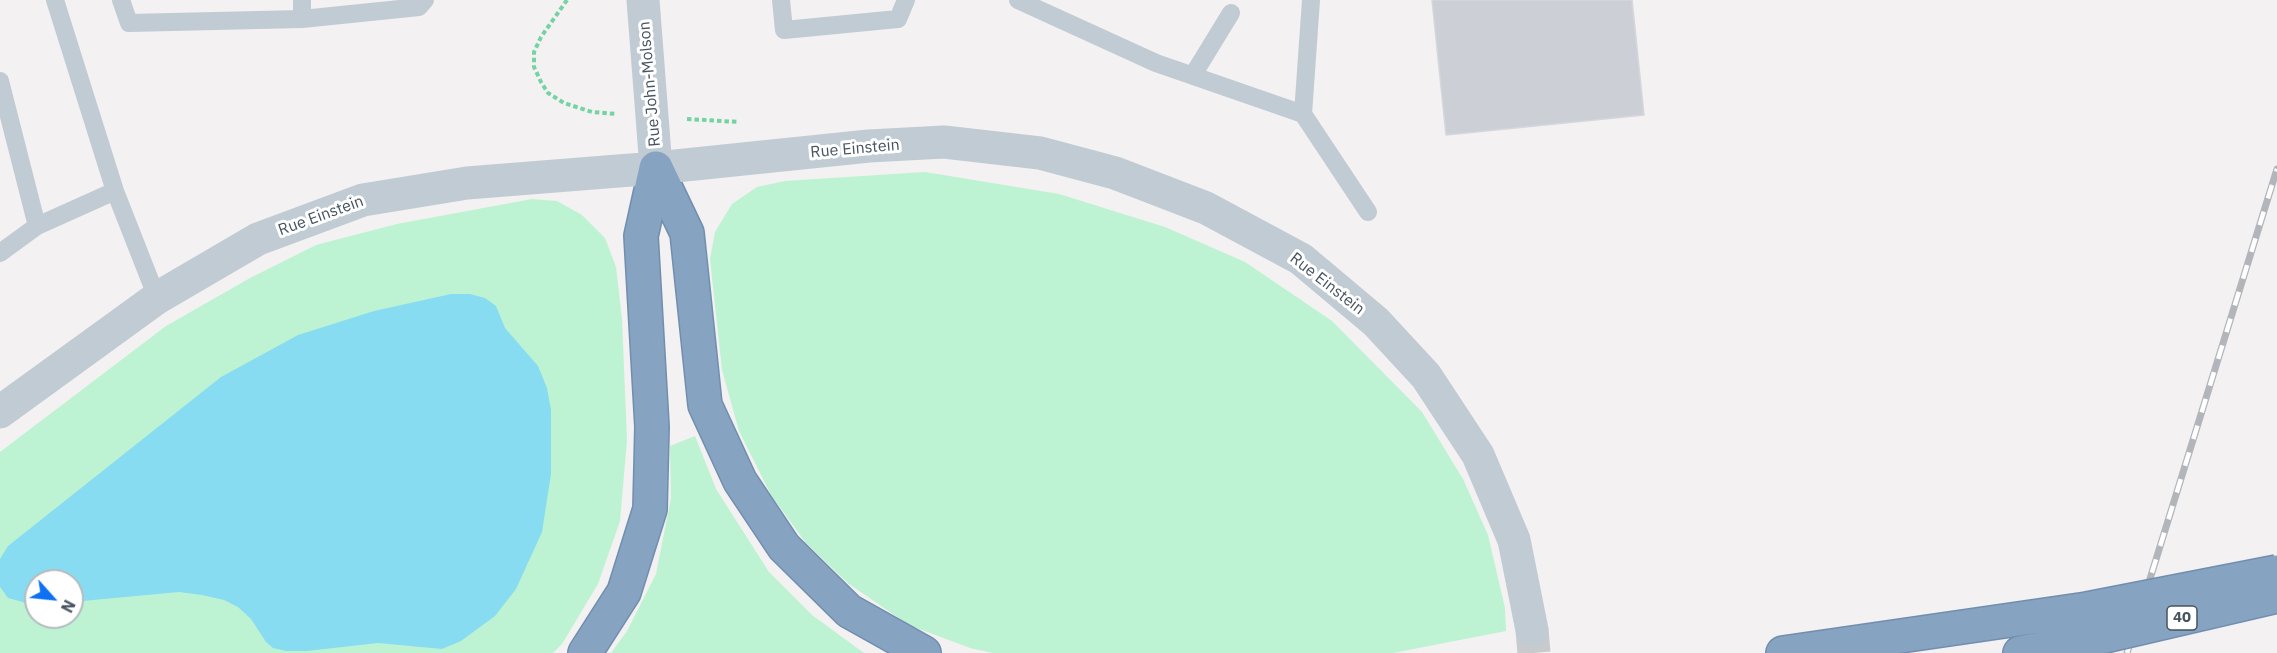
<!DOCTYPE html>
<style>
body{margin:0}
#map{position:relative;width:2277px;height:653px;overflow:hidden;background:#f3f1f1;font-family:"IBM Plex Sans",sans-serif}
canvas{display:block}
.north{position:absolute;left:24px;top:569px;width:60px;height:60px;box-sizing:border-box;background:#fff;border:2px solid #b5bbbf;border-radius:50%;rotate:117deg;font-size:16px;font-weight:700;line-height:24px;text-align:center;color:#475460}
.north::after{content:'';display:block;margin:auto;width:21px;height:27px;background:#0d71f1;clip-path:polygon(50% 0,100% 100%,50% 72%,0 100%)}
</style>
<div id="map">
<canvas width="2277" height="653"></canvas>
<div class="north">N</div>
</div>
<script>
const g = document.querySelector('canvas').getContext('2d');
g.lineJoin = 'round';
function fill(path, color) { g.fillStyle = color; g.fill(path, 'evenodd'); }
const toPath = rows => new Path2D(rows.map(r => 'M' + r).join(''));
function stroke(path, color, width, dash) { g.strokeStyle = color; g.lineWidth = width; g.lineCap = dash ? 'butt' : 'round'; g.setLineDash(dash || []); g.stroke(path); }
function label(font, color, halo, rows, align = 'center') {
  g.font = font + ' "IBM Plex Sans",sans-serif'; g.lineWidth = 6; g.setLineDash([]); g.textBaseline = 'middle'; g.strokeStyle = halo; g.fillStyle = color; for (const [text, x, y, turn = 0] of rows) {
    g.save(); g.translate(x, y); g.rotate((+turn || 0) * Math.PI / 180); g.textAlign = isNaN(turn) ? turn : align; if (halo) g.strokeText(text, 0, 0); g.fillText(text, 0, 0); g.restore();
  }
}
fill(toPath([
 [925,172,1059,194,1165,227,1245,262,1332,321,1422,412,1463,479,1488,535,1505,608,1506,631,1393,653,993,653,970,648,909,625,849,584,806,543,771,495,739,431,722,370,710,259,715,232,732,204,757,187,785,181],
 [532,199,557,201,582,215,605,238,616,267,622,319,627,440,620,521,598,584,562,644,553,653,0,653,0,452,166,326,250,278,316,245,397,224],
 [36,581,72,581,72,617,36,617],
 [695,436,716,489,769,572,812,615,864,653,611,653,627,631,656,574,671,498,670,446]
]), '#bdf3d2');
fill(toPath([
 [451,294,470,294,485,298,496,306,505,328,538,366,547,388,551,410,551,474,542,532,516,589,495,616,461,641,442,649,378,643,307,651,286,651,273,648,266,642,251,619,238,607,224,600,202,595,179,592,72,602,72,581,36,581,36,605,34,605,8,598,0,587,0,559,8,546,221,377,298,335,374,311]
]), '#88dcf2');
const building = toPath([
 [1432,0,1632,0,1644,115,1446,135,1432,0]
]);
fill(building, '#ccd0d6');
stroke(building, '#d4d7dc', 1.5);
stroke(toPath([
 [1532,630,1534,653]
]), '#c8cacd', 33, [33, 16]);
const motorway = toPath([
 [656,168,687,233,705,405,740,481,784,547,849,611,924,653],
 [585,653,624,592,650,509,652,427,641,236,656,168],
 [1783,653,2087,609],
 [2020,653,2088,640]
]);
stroke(motorway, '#718eae', 36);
stroke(toPath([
 [567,0,541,37,534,52,534,67,541,82,548,93,564,103,592,112,616,114],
 [687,119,739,122]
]), '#73d3a3', 4, [4.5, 3]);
stroke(toPath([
 [55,0,115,191,157,298],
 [121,0,129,23,302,19,419,7,425,0],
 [302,0,302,19],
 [781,0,784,30,898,19,906,0],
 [1018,0,1156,63,1303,114,1368,212],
 [1193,75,1231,13],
 [0,81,37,226],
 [1303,114,1311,0],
 [0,253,37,226,115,191]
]), '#c1cbd3', 18);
stroke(toPath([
 [0,412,157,298,258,239,363,200,467,183,656,168,643,0]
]), '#c1cbd3', 33);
stroke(toPath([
 [656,168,869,146,944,142,1040,153,1115,173,1206,208,1301,259,1376,322,1426,376,1478,455,1514,540,1532,630]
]), '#c1cbd3', 33);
stroke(motorway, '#86a3c2', 33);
const rail = toPath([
 [2127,653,2277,169]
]);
stroke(rail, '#b2b6bb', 7);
stroke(rail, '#fff', 4.5, [14]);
const motorwayBridge = toPath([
 [2087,609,2277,572],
 [2088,640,2277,596]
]);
stroke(motorwayBridge, '#718eae', 36, []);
stroke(motorwayBridge, '#86a3c2', 33);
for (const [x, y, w] of [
 [2182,618,30]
]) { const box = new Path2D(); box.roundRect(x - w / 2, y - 12, w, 24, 4.5); g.fillStyle = '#fff'; g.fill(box); stroke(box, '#475460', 1.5); }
label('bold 15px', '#475460', null, [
 ["40",2182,618]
]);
label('16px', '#475460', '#fff', [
 ["Rue John-Molson",650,84,-95],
 ["Rue Einstein",855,149,-5],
 ["Rue Einstein",321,216,-20],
 ["Rue Einstein",1327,284,38]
]);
</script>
